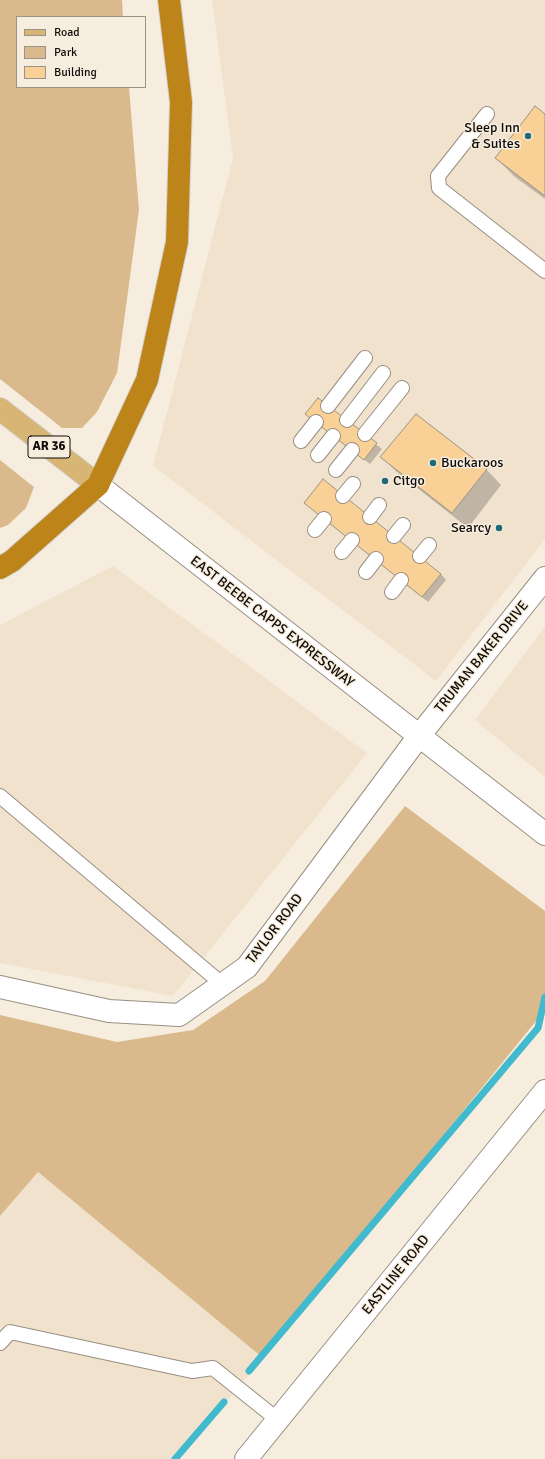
<!DOCTYPE html>
<style>
body{margin:0}
#map{position:relative;width:545px;height:1459px;overflow:hidden;background:#f7eddf;font-family:Signika,sans-serif}
canvas{display:block}
.legend{position:absolute;left:16px;top:16px;width:130px;height:72px;box-sizing:border-box;background:#f7eddf;border:1px solid #9a9389;margin:0;padding:5px 7px;list-style:none;font-size:12px;color:#0f0c07}
.legend li{display:flex;align-items:center;gap:8px;height:20px}
.legend b{width:20px;border:1px solid #9a9389}
</style>
<div id="map">
<canvas width="545" height="1459"></canvas>
<ul class="legend">
<li><b style="height:5px;background:#d7b575"></b>Road</li>
<li><b style="height:11px;background:#daba8d"></b>Park</li>
<li><b style="height:11px;background:#f9d197"></b>Building</li>
</ul>
</div>
<script>
const g = document.querySelector('canvas').getContext('2d');
g.lineJoin = 'round';
function fill(path, color) { g.fillStyle = color; g.fill(path, 'evenodd'); }
const toPath = rows => new Path2D(rows.map(r => 'M' + r).join(''));
function stroke(path, color, width, dash) { g.strokeStyle = color; g.lineWidth = width; g.lineCap = dash ? 'butt' : 'round'; g.setLineDash(dash || []); g.stroke(path); }
function label(font, color, halo, rows, align = 'center') {
  g.font = font + ' Signika,sans-serif'; g.lineWidth = 3; g.setLineDash([]); g.textBaseline = 'middle'; g.strokeStyle = halo; g.fillStyle = color; for (const [text, x, y, turn = 0] of rows) {
    g.save(); g.translate(x, y); g.rotate((+turn || 0) * Math.PI / 180); g.textAlign = isNaN(turn) ? turn : align; if (halo) g.strokeText(text, 0, 0); g.fillText(text, 0, 0); g.restore();
  }
}
fill(toPath([
 [212,0,545,0,545,539,436,681,153,466,233,158],
 [113,566,367,753,173,996,0,963,0,625],
 [545,627,545,777,475,720],
 [38,1172,263,1358,179,1459,0,1459,0,1216]
]), '#f0e2cd');
fill(toPath([
 [0,0,122,0,123,17,17,17,17,87,129,87,139,210,117,373,97,412,82,428,62,428,0,379],
 [0,460,34,487,26,508,8,525,0,528],
 [405,806,545,911,545,1010,263,1358,38,1172,0,1216,0,1015,117,1042,193,1030,265,981]
]), '#daba8d');
fill(toPath([
 [545,116,545,199,515,177,496,158],
 [318,399,382,449,370,464,312,420],
 [381,457,486,469,501,485,468,528,397,472],
 [311,508,441,574,446,580,428,602]
]), '#0003');
stroke(toPath([
 [249,1371,538,1028,545,997],
 [175,1459,224,1402]
]), '#41bacd', 7);
const building = toPath([
 [535,106,545,114,545,196,495,158,535,106],
 [318,398,377,443,364,460,305,414,318,398],
 [416,414,487,469,452,513,380,457,416,414],
 [323,479,441,574,422,597,304,503,323,479]
]);
fill(building, '#f9d197');
stroke(building, '#9d9487', 1);
const service = toPath([
 [487,114,438,176,439,188,545,271],
 [328,406,365,358],
 [347,420,383,373],
 [365,434,402,388],
 [301,441,316,422],
 [318,455,333,436],
 [336,470,352,450],
 [343,496,353,484],
 [370,517,379,505],
 [315,530,324,519],
 [394,536,403,525],
 [342,552,352,540],
 [420,556,429,545],
 [366,572,376,559],
 [392,592,401,580],
 [0,796,222,984],
 [0,1343,10,1332,192,1371,213,1368,278,1420]
]);
const minor = toPath([
 [0,987,109,1011,179,1015,247,967,419,736,545,578]
]);
const secondary = toPath([
 [98,485,545,834],
 [246,1459,545,1091]
]);
const primary = toPath([
 [0,409,98,485]
]);
const motorway = toPath([
 [0,568,12,561,98,485,147,380,177,242,181,102,169,0]
]);
stroke(service, '#988f82', 16);
stroke(minor, '#988f82', 24);
stroke(secondary, '#988f82', 24);
stroke(primary, '#d4d3d2', 24);
stroke(motorway, '#d4d3d2', 24);
stroke(service, '#fff', 14);
stroke(minor, '#fff', 22);
stroke(secondary, '#fff', 22);
stroke(primary, '#d7b575', 22);
stroke(motorway, '#bc8419', 22);
for (const [x, y, r, color] of [
 [528,136,4,"#206a75"],
 [433,463,4,"#206a75"],
 [385,481,4,"#206a75"],
 [499,528,4,"#206a75"]
]) { const dot = new Path2D(); dot.arc(x, y, r, 0, 2 * Math.PI); g.fillStyle = color; g.fill(dot); stroke(dot, '#f7eddf', 1.5); }
for (const [x, y, w] of [
 [49,447,42]
]) { const box = new Path2D(); box.roundRect(x - w / 2, y - 11, w, 22, 3); g.fillStyle = '#f7eddf'; g.fill(box); stroke(box, '#0f0c07', 1); }
label('bold 13px', '#0f0c07', null, [
 ["AR 36",49,447]
]);
label('14px', '#0f0c07', '#f7eddf', [
 ["Sleep Inn",520,128],
 ["& Suites",520,144],
 ["Buckaroos",441,463,"left"],
 ["Citgo",393,481,"left"],
 ["Searcy",491,528]
], 'right');
label('14px', '#0f0c07', '#f7eddf', [
 ["EAST BEEBE CAPPS EXPRESSWAY",272,622,38],
 ["TRUMAN BAKER DRIVE",482,657,-51],
 ["TAYLOR ROAD",275,929,-53],
 ["EASTLINE ROAD",396,1275,-51]
]);
</script>
